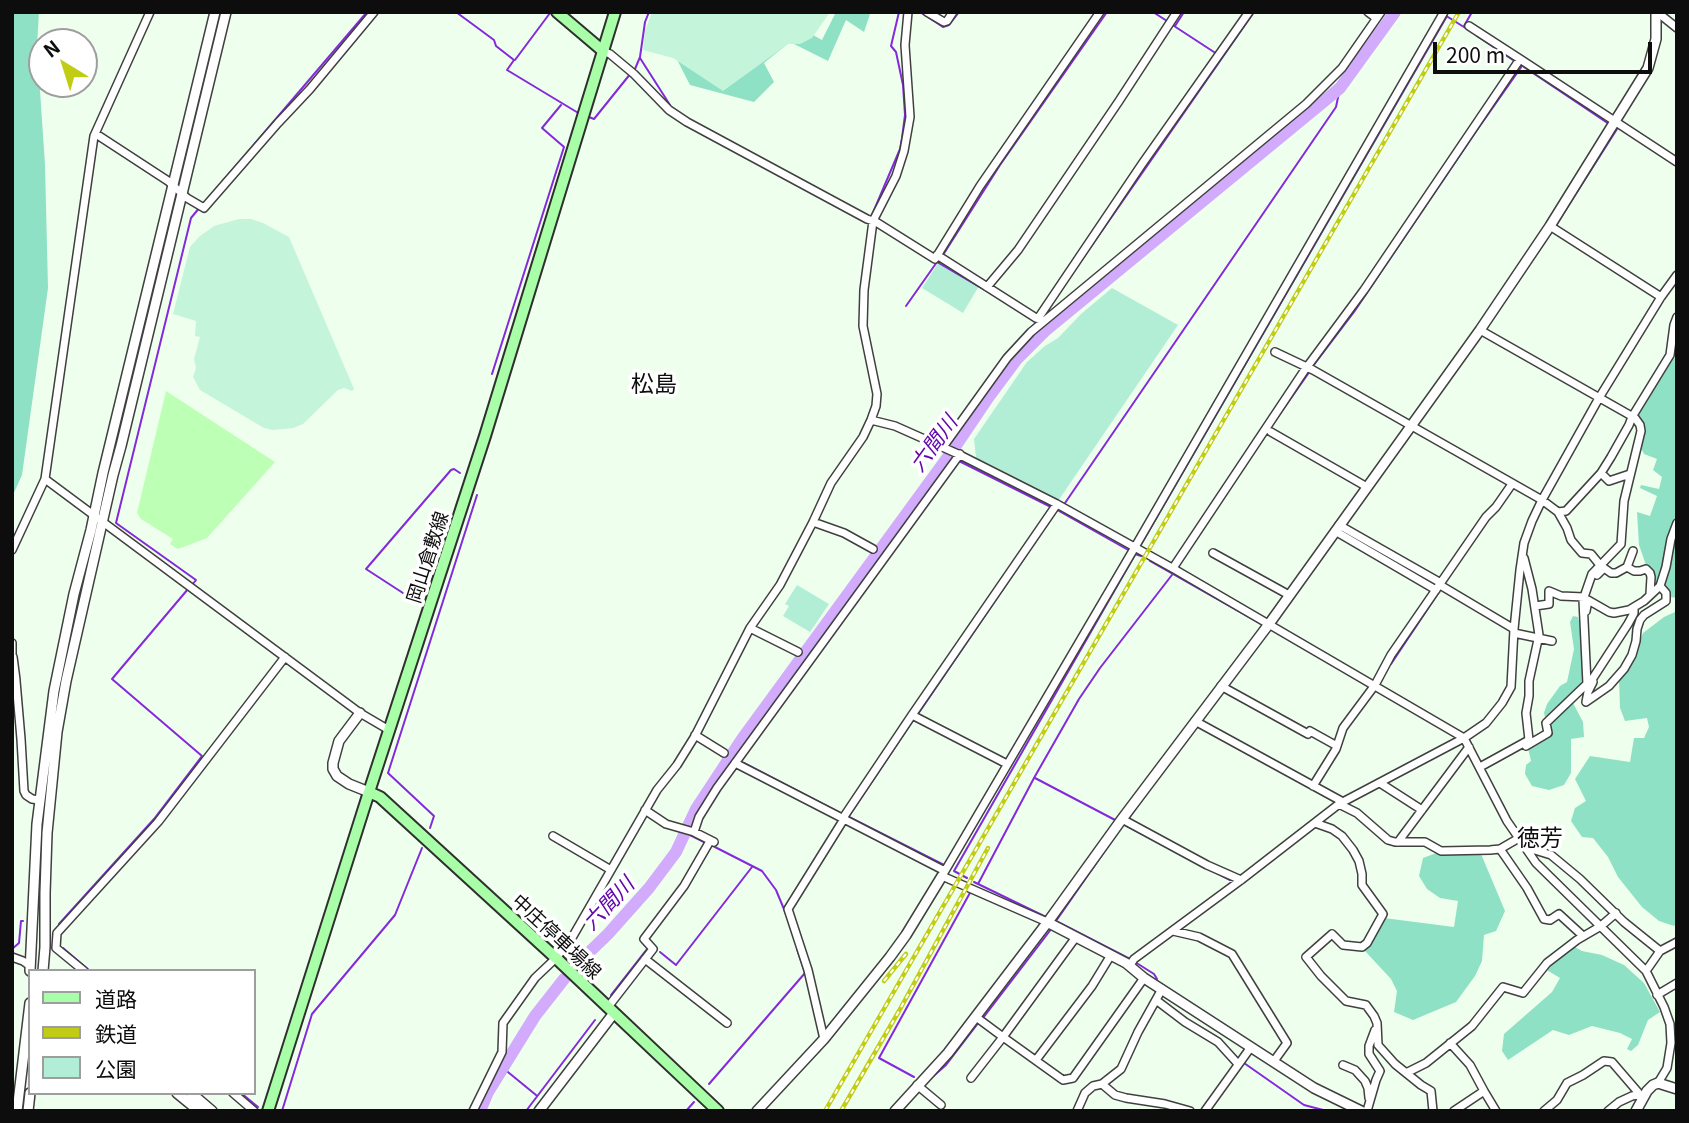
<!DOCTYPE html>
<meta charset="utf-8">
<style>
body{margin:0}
#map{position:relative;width:1689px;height:1123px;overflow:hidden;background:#eeffed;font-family:Georgia,"Noto Sans JP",serif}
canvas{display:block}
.frame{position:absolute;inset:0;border:14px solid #0d0d0d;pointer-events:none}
.legend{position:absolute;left:28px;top:969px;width:228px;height:126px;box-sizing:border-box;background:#fff;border:2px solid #9e9e9e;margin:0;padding:9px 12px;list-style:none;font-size:21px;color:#0d0d0d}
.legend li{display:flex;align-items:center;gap:14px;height:35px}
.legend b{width:35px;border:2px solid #9e9e9e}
.north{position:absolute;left:28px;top:28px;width:70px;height:70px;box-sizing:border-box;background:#fff;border:2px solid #9e9e9e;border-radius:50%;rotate:322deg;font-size:19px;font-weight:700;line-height:28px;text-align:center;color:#0d0d0d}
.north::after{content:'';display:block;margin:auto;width:24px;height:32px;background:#c1cc15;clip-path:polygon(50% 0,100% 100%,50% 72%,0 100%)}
.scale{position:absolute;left:1433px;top:42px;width:219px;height:32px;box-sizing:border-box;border:4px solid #0d0d0d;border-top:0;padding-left:9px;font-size:21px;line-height:24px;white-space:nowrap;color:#0d0d0d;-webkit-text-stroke:5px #fff;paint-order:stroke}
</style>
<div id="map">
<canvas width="1689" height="1123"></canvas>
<div class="frame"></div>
<ul class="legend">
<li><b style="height:9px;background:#a8ffa8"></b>道路</li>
<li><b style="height:9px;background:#c1cc15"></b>鉄道</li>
<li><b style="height:19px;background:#b2eed5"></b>公園</li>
</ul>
<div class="north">N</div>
<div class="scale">200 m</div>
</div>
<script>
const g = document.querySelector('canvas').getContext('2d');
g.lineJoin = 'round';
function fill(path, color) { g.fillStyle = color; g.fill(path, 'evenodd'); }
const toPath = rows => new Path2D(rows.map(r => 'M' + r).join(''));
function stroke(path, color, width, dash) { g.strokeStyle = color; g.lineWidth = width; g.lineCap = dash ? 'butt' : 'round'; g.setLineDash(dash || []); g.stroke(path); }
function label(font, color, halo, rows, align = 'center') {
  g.font = font + ' Georgia,"Noto Sans JP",serif'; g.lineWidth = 7; g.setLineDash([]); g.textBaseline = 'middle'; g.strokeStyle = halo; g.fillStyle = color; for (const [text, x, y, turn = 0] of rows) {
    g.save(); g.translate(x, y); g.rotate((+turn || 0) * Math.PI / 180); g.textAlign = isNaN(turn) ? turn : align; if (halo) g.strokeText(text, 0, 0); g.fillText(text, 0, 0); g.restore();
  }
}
fill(toPath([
 [939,262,979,286,963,313,922,288],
 [1112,288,1178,325,1058,501,976,458,974,439,1027,362,1045,346,1058,338,1081,314],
 [797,585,829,604,810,632,783,616,789,606,785,604]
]), '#b2eed5');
fill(toPath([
 [12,12,39,12,37,46,45,165,48,288,22,475,12,497],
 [836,12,869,12,870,14,864,32,846,20,828,61,790,42,764,63,774,82,754,102,690,85,666,38,793,24,822,40],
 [1677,356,1677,598,1670,597,1662,586,1655,581,1646,581,1646,565,1639,545,1637,512,1650,516,1657,496,1640,488,1641,485,1659,489,1662,477,1653,470,1657,459,1644,454,1641,448,1645,431,1637,414,1669,361],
 [1677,611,1677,923,1674,926,1659,921,1642,907,1618,877,1608,857,1593,838,1582,837,1571,821,1575,808,1586,801,1575,779,1590,756,1630,762,1634,738,1644,738,1649,727,1647,718,1625,721,1620,708,1619,679,1634,655,1643,633,1664,617],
 [1573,616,1578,617,1580,626,1583,678,1580,687,1549,716,1545,717,1544,713,1547,704,1560,686,1567,682,1574,649,1570,622],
 [1573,703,1583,722,1584,737,1571,739,1571,773,1564,785,1549,790,1532,786,1525,774,1526,765,1531,761,1528,748,1551,736,1549,723],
 [1439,852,1481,854,1505,911,1496,931,1484,935,1482,961,1475,976,1456,1002,1413,1020,1394,1012,1397,991,1391,979,1365,951,1384,918,1454,927,1458,901,1440,898,1427,889,1419,876,1423,858],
 [1573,946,1582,951,1602,955,1624,965,1644,983,1660,1012,1648,1020,1638,1045,1631,1051,1627,1049,1632,1039,1620,1033,1592,1026,1569,1035,1553,1030,1508,1060,1502,1051,1504,1034,1552,992,1560,978,1545,969]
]), '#8fe1c5');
fill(toPath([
 [166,391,275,462,207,538,178,549,170,544,173,539,141,519,137,513]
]), '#bdffb5');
fill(toPath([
 [652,12,830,12,812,38,800,44,788,44,723,91,673,58,643,50,645,31],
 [239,219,251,219,263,223,289,237,354,389,352,391,344,388,338,390,303,424,293,428,273,430,264,428,200,390,193,377,196,368,194,359,200,337,195,336,196,321,173,314,190,247,200,236,214,226]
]), '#c4f4da');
stroke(toPath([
 [456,12,494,40,496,46,514,60,507,70,580,114],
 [920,12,943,27,949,25,959,12],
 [1153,12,1167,21],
 [1448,17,1467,29],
 [1171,24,1217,54],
 [1175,26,1184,12],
 [1464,26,1472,12],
 [1477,36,1516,62],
 [640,58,670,105],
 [515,60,550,13],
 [1524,67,1609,124],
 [635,69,640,57,645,22,649,12],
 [589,117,594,119,631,73],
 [211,195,367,12],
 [872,215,900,149,902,138,905,115,903,85,896,52,891,46,899,12],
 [1556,225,1617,129,1614,127],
 [943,255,1000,165,1107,12],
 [1081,261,1254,12],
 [906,306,937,262,995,296],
 [1489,324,1553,230],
 [1313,366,1354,312,1477,130,1522,66],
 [492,374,564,147,542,128,561,105],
 [1261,441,1310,371],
 [959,461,1051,507],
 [1065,503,1336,107,1340,88],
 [1059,511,1130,551],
 [1342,531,1437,586],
 [1139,548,1447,16],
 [1135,554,1141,556],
 [1150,561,1261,624],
 [192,585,196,580,116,523,191,218,200,207],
 [423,606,366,569,451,470,454,469,460,473],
 [1391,664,1439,592],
 [918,714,1057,510],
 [740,761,844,815],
 [1035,778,1117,821],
 [849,817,944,865],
 [1129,818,1144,797],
 [847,819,914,719],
 [1125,822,1056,921,1130,959],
 [1125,825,1230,880],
 [430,828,434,816,388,773,477,495],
 [686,833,706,843],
 [711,845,762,871,776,890,786,914],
 [967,878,954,871,1136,553],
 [974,882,1046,917],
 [978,884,1034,778,1079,699,1100,668,1175,571],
 [59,926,59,924,154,819,202,756,112,679,188,589],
 [63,948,90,971],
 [12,949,19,943,21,921,23,921],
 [660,952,676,965,752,867],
 [1135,962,1154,974,1157,979],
 [611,995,647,949],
 [983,1018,1052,928],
 [1195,1024,1217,1037],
 [1244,1063,1304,1105,1327,1111],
 [503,1068,536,1095],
 [914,1077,879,1058,971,891],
 [930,1079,946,1065,979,1022],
 [709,1084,805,973,797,949],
 [241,1093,258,1107],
 [282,1111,312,1014,395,915,422,848],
 [526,1111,595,1020],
 [686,1111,694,1102]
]), '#8429dc', 2);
stroke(toPath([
 [578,963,608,934,649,888,676,852,696,809,742,739,953,450,988,398,1017,359,1046,330,1340,88,1395,12],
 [480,1111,488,1092,535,1016,564,979]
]), '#d2abfd', 12);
const minor = toPath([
 [927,12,944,22,947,21,953,12],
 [1368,12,1376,18],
 [1657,12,1677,28],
 [1469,26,1520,59],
 [603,51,610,54,634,74,669,110,687,122,867,219,876,222,935,259,980,186,1100,12],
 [96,134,168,181,187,198,204,208,278,123,310,89,374,12],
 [1550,226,1661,297],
 [937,255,1036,318,1040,319],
 [987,287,1018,250,1119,101,1177,12],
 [1039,317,1142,164,1249,12],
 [1480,330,1635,418,1640,425,1641,431,1624,501,1621,544,1592,574,1583,600,1587,684],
 [1275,352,1313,370,1542,500,1558,512,1566,511,1601,473,1611,457,1629,425,1632,417,1670,355,1674,325,1677,317],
 [871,420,895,426,958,454,1057,504,1174,569,1464,738,1507,821,1536,863,1646,971,1664,1007,1670,1024,1671,1043,1667,1068,1658,1083],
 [1271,432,1367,487],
 [943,447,1007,358,1031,332,1306,104,1342,68,1381,12],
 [1601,473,1609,481,1630,474],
 [45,479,360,713,389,730],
 [1558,512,1567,528,1571,540,1582,553,1591,554,1600,565],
 [813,522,844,533,873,549],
 [1339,525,1441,583],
 [1335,531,1436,590],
 [12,550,45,479,94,136,150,12],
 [1213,553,1289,595],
 [1627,567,1634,571,1640,571,1646,569,1650,573,1651,577,1650,594],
 [1173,568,1304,371,1364,290,1520,59,1677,162],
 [1597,575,1604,568,1611,573,1616,573,1627,567,1633,551],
 [1440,585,1514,629],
 [1535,606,1549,604,1549,591,1561,596,1584,597],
 [1586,611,1588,600,1609,612,1614,613,1629,610,1644,601,1660,586,1666,567,1671,539,1677,523],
 [750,628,798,652],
 [1514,633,1552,641],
 [12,643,12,659],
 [13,657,16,680],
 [12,677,16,681,21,739,24,791,26,795,32,799,39,800],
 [1593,682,1588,692,1586,702,1609,686,1624,669,1632,655,1636,641,1637,629,1640,620,1644,615,1666,601,1666,593,1660,586],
 [1221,686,1308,734,1310,731,1337,746],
 [912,715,1007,764],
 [1195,721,1343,802],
 [695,735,724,753],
 [1526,746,1548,733,1546,723,1593,678,1628,624,1634,613,1634,607],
 [735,763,945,871],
 [1480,767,1529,740,1526,713,1529,696,1529,681,1539,635,1532,589,1524,558],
 [1380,783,1422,810],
 [1313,786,1336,749,1343,728,1375,685,1391,655,1486,517,1496,507,1512,484],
 [1339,804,1357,813,1388,840,1395,842,1425,842,1441,851,1490,850,1500,849,1519,838],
 [645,810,666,824,694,832,714,842],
 [843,818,912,715,1057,504],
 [1122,819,1207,865,1241,880],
 [1315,823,1332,829,1342,836,1353,850,1359,861,1362,874,1362,885,1383,914,1367,943,1362,947,1343,945,1332,934,1306,957,1321,976,1346,1001,1366,1005,1374,1016,1377,1023,1378,1045,1395,1064,1421,1085,1431,1091,1433,1111],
 [694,832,699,817,717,788,960,454],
 [553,836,611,870],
 [1398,842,1469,747],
 [1525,847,1551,855,1580,879,1624,922,1660,951,1677,942],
 [1500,849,1527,888,1544,919,1550,920,1559,914,1583,936],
 [1047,922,942,876,1135,547,1444,12],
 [1173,931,1199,937,1232,954,1287,1043,1274,1061],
 [1076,937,1003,1037,1063,1080,1073,1078,1144,978],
 [12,957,23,961,30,966],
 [645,959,727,1023],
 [1130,965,1134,959,1241,880,1339,804,1464,738,1486,723,1502,703,1511,687,1514,629,1520,570,1524,543,1532,521,1542,500,1599,398,1661,297,1677,275],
 [84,971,56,948,57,933,158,822,285,657],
 [1646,971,1660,951],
 [1657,995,1677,983],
 [1156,1000,1185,1022,1218,1042,1238,1064],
 [608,1007,653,949,644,939,684,886,710,841],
 [824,1039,808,970,788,909,844,819],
 [1450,1043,1470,1065,1484,1091],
 [1036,1060,1092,986,1111,955],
 [1343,1065,1355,1070,1365,1081,1368,1088,1369,1098],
 [1406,1073,1426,1063,1472,1026,1503,987,1523,993,1547,963,1577,940,1601,926,1616,913],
 [971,1078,1003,1037,976,1017],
 [1102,1084,1115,1095,1126,1098,1165,1104,1190,1111],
 [917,1085,941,1105],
 [233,1093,254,1111],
 [473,1111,502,1052,503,1023,535,978,556,958,573,936,657,790,677,765,695,736,750,628,780,585,813,522,831,483,863,437,871,420,876,406,877,394,863,326,864,290,873,221,896,176,904,151,910,117,905,45,908,12],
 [1077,1111,1085,1093,1093,1086,1102,1084,1121,1069,1138,1032,1162,989],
 [1205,1111,1251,1047],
 [1367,1111,1376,1080,1380,1071,1369,1054,1369,1046,1375,1030],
 [1454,1111,1484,1091,1496,1111],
 [1544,1111,1557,1100,1567,1083,1583,1075,1604,1061,1612,1062,1643,1098],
 [1608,1111,1619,1102,1632,1096,1637,1095,1643,1098]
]);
const tertiary = toPath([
 [360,713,339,741,333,763,333,769,337,776,349,784,369,792],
 [1047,922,1126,963,1144,978,1314,1088,1361,1111],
 [30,971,37,824,54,691,74,594,91,530,103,473,215,12],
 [43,971,45,947,45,893,47,833,57,732,66,681,113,475,121,446,226,12],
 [177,1093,199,1111],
 [191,1093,212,1111],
 [17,1111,30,1003],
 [28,1111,30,1093],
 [539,1111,614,1013],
 [757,1111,824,1039,890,957,906,935,942,876],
 [895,1111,948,1053,1050,919,1122,819,1269,624,1480,330,1550,226,1648,68,1656,39,1656,12],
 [1636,1111,1647,1091,1653,1085,1658,1083,1677,1089]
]);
const secondary = toPath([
 [557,12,603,51],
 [369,792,380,797,556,958,718,1111],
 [268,1111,369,792,485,436,615,12]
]);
stroke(minor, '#404040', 10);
stroke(tertiary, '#404040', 12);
stroke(secondary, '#2f2f2f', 14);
stroke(minor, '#fff', 7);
stroke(tertiary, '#fff', 9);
stroke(secondary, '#a8ffa8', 10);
const rail = toPath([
 [884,981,906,954],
 [825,1111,1459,12],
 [841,1111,899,1011,988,848]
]);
stroke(rail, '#c1cc15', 4.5);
stroke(rail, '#fff', 2, [5]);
label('19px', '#0d0d0d', '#fff', [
 ["岡山倉敷線",427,557,-72],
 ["中庄停車場線",557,936,43]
]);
label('italic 21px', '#6208ac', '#fff', [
 ["六間川",933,443,-54],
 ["六間川",608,903,-47]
]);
label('23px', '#0d0d0d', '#fff', [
 ["松島",654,383],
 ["徳芳",1540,837]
]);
</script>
